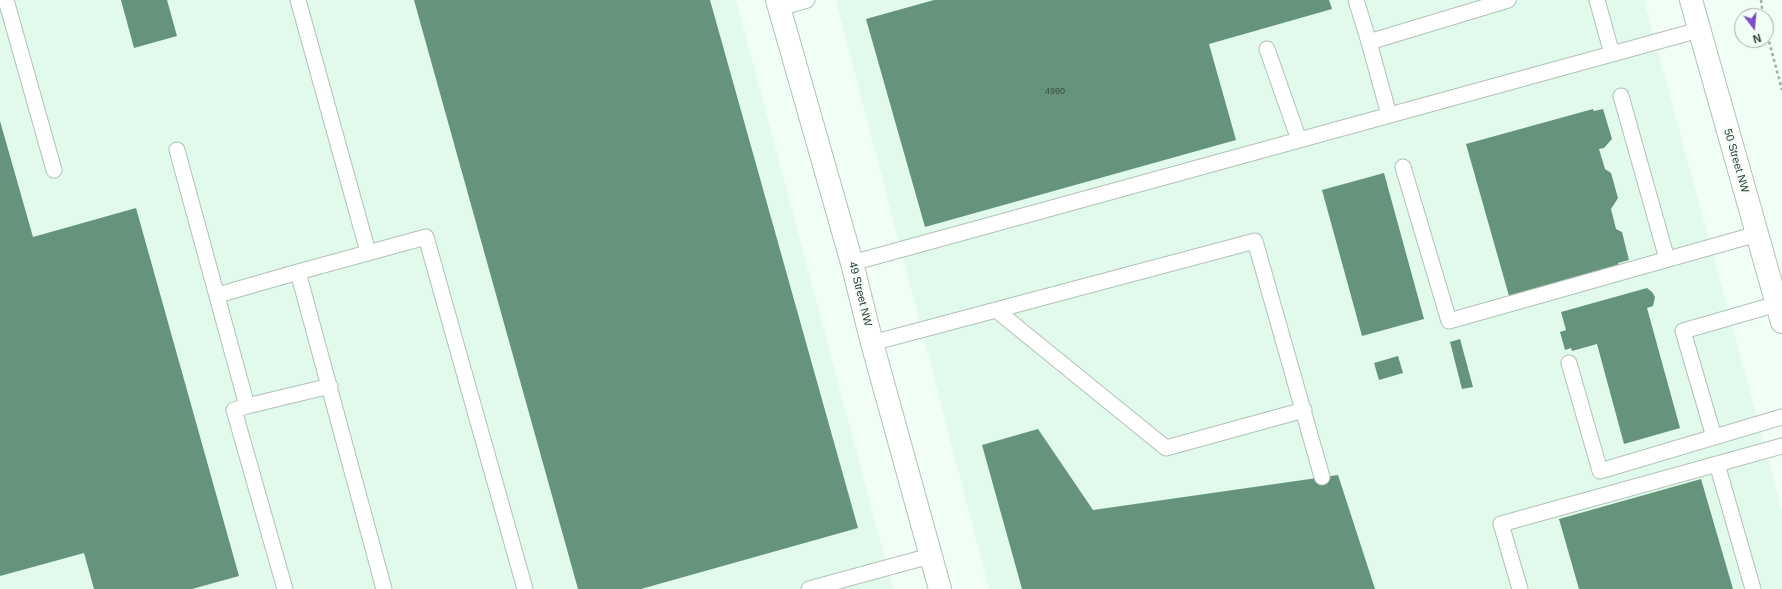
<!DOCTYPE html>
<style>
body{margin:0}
#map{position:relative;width:1782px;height:589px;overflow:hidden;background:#f1fef6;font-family:Helvetica,sans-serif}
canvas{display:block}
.north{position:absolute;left:1734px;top:8px;width:40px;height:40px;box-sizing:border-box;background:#f1fef6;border:1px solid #a3ada7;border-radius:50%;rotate:164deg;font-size:11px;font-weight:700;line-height:16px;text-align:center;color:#2e3431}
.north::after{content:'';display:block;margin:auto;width:14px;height:18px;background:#7d4dc5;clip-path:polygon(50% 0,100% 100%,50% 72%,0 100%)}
</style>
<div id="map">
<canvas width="1782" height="589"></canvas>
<div class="north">N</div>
</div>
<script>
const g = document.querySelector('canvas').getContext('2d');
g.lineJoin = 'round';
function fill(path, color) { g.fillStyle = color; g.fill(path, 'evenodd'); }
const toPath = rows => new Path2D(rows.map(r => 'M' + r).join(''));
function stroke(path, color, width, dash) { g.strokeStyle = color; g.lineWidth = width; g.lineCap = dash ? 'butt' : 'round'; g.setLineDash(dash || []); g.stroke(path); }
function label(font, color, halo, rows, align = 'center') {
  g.font = font + ' Helvetica,sans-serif'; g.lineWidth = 3.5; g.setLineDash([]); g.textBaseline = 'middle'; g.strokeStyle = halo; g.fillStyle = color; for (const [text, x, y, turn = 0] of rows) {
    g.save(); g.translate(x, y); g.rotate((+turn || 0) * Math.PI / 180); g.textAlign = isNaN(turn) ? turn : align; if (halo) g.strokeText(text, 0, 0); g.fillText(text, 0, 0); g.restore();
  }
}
fill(toPath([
 [0,0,736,0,893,589,0,589],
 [836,0,1644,0,1782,511,1782,589,989,589]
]), '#e1faec');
fill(toPath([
 [121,0,167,0,177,36,134,48],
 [414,0,710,0,858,528,641,589,578,589],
 [934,0,1329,0,1332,9,1209,44,1236,140,925,227,866,19],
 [1593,109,1594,111,1603,109,1612,139,1604,148,1599,149,1605,169,1611,173,1618,198,1611,209,1616,229,1622,232,1629,260,1618,263,1619,266,1509,296,1466,144],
 [0,121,33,237,136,208,239,576,192,589,94,589,84,553,0,576],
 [1384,173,1424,319,1362,336,1322,190],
 [1647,288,1652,292,1655,297,1653,306,1647,308,1680,428,1624,444,1597,344,1572,351,1571,348,1565,350,1560,332,1566,330,1561,312],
 [1460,339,1473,387,1462,389,1450,342],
 [1398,356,1403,373,1379,380,1374,363],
 [1038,429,1093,510,1338,475,1375,589,1022,589,982,445],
 [1701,479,1733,589,1579,589,1559,519]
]), '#66947b');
const service = toPath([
 [6,0,54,170],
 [298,0,368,252],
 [1356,0,1369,42],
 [1597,0,1612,54],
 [780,8,807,0],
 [1267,49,1299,140],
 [1621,96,1667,259],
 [1389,115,1369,42,1508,0],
 [177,150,247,406,330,386],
 [1403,167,1449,321,1757,234],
 [852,263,1699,30],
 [218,295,298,272],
 [996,310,1166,448,1304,410],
 [872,343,1255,241,1322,477],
 [1569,363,1600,471,1782,417],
 [247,406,234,410,285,589],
 [1714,437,1683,331,1777,304],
 [1717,464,1753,589],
 [384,589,298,272,426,237,525,589],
 [809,589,930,556],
 [1520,589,1501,524,1782,446]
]);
const minor = toPath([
 [1691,0,1782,322]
]);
const tertiary = toPath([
 [777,0,852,263,872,343,940,589]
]);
stroke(service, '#b1c1b8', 17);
stroke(minor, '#b1c1b8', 24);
stroke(tertiary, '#b1c1b8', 24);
stroke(toPath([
 [1761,0,1763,16],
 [1766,30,1782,90]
]), '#a3ada7', 2.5, [3, 3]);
stroke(service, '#fff', 15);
stroke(minor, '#fff', 22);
stroke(tertiary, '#fff', 22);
label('9px', '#3c4c44', null, [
 ["4990",1055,92]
]);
label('11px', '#2e3431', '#f1fef6', [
 ["50 Street NW",1736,161,74],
 ["49 Street NW",860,294,76]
]);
</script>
